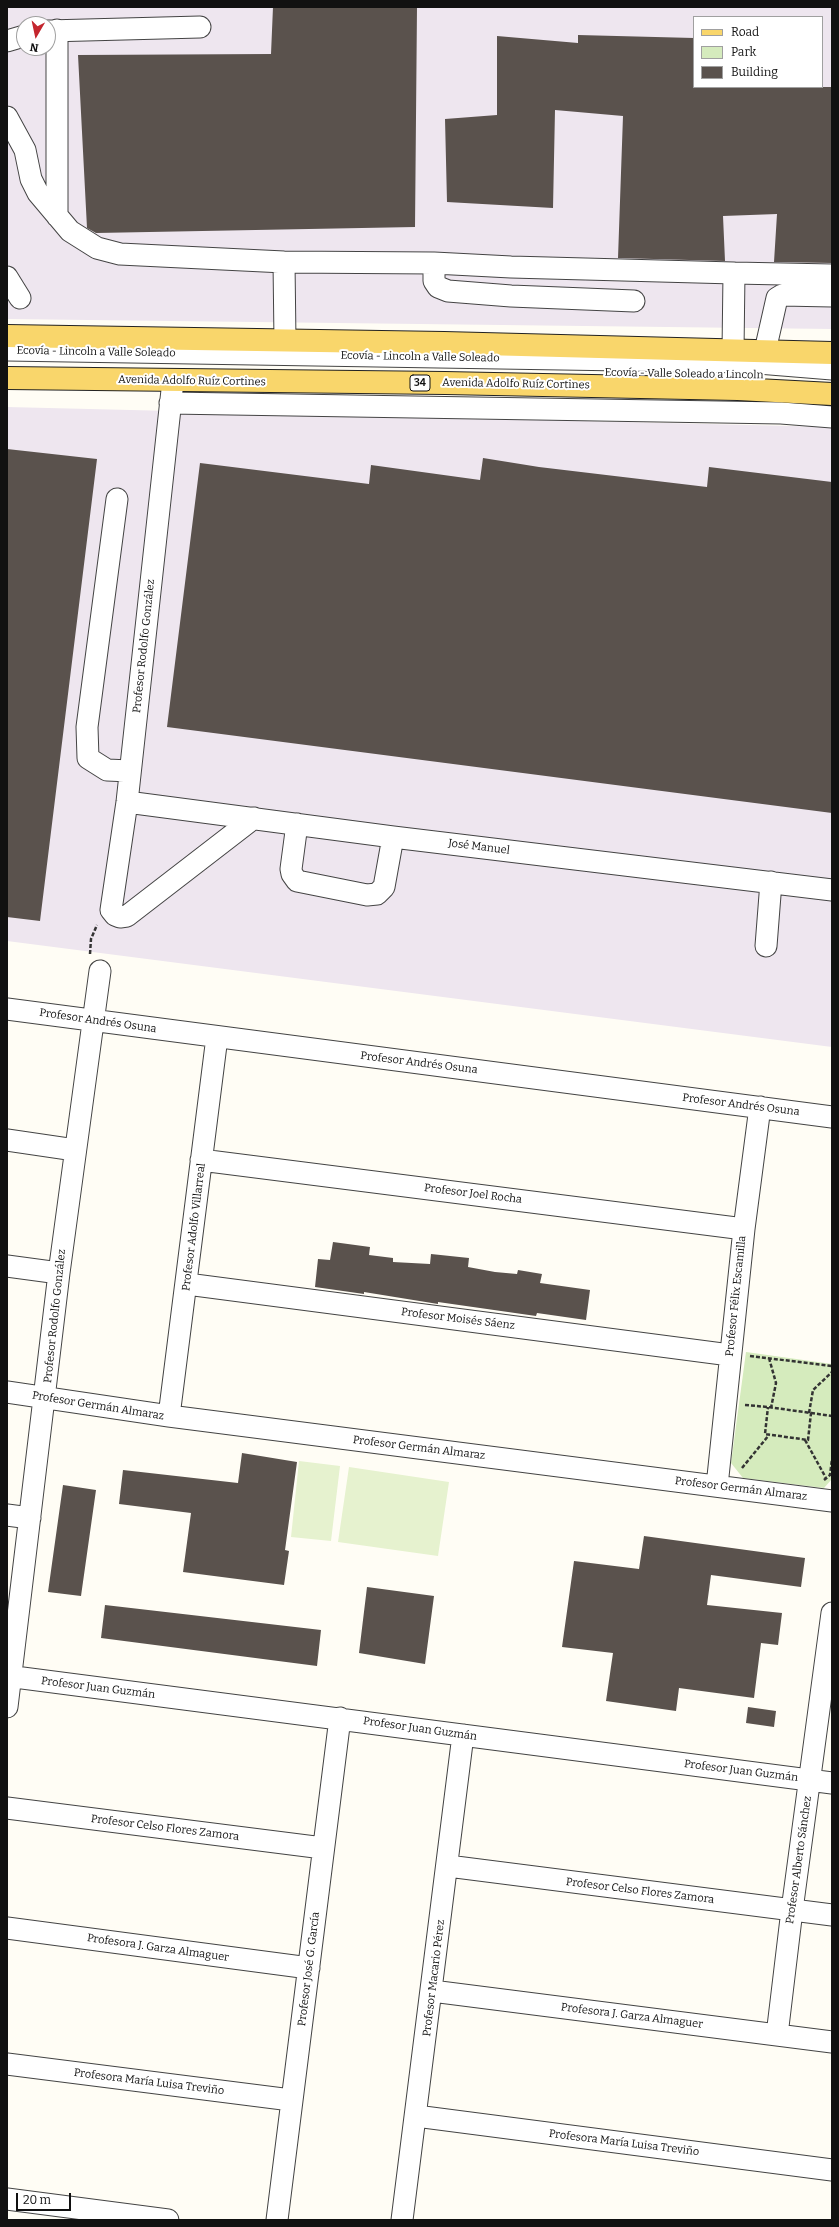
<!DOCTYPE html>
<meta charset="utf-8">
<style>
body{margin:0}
#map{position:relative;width:839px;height:2227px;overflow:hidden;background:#fffdf5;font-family:Bitter,serif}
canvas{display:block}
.frame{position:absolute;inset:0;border:8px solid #111;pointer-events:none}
.legend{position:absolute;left:693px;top:16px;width:130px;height:72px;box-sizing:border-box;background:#fff;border:1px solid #a0a0a0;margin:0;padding:5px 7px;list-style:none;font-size:12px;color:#111}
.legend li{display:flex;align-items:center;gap:8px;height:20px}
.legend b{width:20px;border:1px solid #a0a0a0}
.north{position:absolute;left:16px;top:16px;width:40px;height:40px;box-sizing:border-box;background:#fff;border:1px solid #a0a0a0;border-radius:50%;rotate:189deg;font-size:11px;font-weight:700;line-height:16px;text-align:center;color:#111}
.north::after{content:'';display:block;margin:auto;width:14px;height:18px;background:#c4262e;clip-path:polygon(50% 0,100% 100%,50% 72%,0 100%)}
.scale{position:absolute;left:16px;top:2193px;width:55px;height:18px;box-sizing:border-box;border:2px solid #111;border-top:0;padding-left:5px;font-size:12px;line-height:14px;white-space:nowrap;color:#111;-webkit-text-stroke:3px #fff;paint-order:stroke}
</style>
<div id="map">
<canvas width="839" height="2227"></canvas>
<div class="frame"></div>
<ul class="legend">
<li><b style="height:5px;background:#f9d66b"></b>Road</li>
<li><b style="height:11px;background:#d5ebbd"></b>Park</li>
<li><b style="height:11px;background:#5a524d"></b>Building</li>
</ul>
<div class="north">N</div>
<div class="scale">20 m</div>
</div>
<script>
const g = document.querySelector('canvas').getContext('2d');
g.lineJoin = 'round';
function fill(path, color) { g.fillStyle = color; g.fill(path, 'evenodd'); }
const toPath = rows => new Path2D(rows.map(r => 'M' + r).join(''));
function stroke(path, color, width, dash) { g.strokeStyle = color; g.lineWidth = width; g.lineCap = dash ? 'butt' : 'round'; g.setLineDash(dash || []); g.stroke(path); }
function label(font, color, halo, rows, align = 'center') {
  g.font = font + ' Bitter,serif'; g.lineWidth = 4; g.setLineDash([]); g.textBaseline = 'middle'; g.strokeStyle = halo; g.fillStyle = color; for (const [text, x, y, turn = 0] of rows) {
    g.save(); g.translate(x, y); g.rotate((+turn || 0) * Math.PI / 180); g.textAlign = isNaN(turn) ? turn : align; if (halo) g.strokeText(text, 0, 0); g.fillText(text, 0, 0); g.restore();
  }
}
fill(toPath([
 [7,7,832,7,832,329,7,319],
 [694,17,822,17,822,87,694,87],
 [24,24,48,24,48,48,24,48],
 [7,407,832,427,832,1047,7,941]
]), '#eee6ef');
fill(toPath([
 [746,1352,832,1364,832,1479,824,1488,743,1478,731,1463]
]), '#d5ebbd');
fill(toPath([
 [299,1461,340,1466,331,1541,291,1537],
 [349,1467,449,1482,438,1556,338,1542]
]), '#e6f2cf');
fill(toPath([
 [273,7,417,7,415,227,96,233,87,228,78,55,271,54],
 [578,35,694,38,694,87,832,87,832,263,774,262,777,214,723,216,725,261,618,258,623,116,555,110,553,208,447,202,445,119,497,115,497,36,578,43],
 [7,449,97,459,40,921,7,917],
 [483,458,539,467,707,487,709,467,832,482,832,813,167,727,200,463,369,484,371,465,480,480],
 [333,1242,370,1247,369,1255,393,1258,393,1262,430,1264,431,1254,469,1258,468,1267,495,1272,517,1274,518,1270,542,1274,540,1283,590,1290,586,1320,537,1313,536,1316,438,1302,438,1304,364,1292,364,1294,315,1287,318,1259,330,1260],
 [242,1453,297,1462,285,1550,289,1551,284,1585,183,1572,191,1513,119,1504,123,1470,238,1483],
 [63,1485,96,1490,81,1596,48,1592],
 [644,1536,805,1558,801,1587,711,1575,707,1605,782,1613,778,1645,761,1643,754,1698,679,1688,676,1711,606,1701,613,1653,562,1647,574,1561,639,1569],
 [367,1587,434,1596,425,1664,359,1653],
 [105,1605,321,1630,317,1666,101,1638],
 [748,1707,776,1711,774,1727,746,1723]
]), '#5a524d');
const minor = toPath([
 [57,30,57,216],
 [48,31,200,27],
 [7,41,24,36],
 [7,117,25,150,31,179,38,193,70,231,97,248,120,254,284,262,434,263,511,267,734,273,733,351],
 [284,262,285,341],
 [434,263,434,281,438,287,448,291,511,296,634,301],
 [734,273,832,275],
 [7,277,20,298],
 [7,350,746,362,832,369],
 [765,351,777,298,782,295,832,296],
 [173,381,127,802,111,910,115,915,120,917,127,916,254,818],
 [170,403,781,413,832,417],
 [117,499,87,727,88,758,107,770,130,771],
 [127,802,393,837,832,890],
 [297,824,291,869,292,874,297,881,367,895,377,894,384,887,393,837],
 [766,946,771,882],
 [7,1009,832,1117],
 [7,1140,75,1150],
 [201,1160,744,1229],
 [7,1266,59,1273],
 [187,1284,730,1355],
 [7,1392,169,1416,832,1501],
 [169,1416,217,1037],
 [717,1486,744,1229,760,1107],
 [7,1515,30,1518],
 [7,1676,832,1783],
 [7,1707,59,1273,100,971],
 [7,1808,323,1848],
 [448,1866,832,1915],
 [7,1928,309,1968],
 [432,1991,832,2042],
 [777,2035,792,1910,832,1613],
 [7,2064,291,2100],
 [416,2116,832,2170],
 [7,2199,168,2220],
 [277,2220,340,1718],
 [402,2220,463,1735]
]);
const major = toPath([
 [7,336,444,343,832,353],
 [7,378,445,383,738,389,832,394]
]);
stroke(minor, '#444', 23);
stroke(major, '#222', 24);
stroke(toPath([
 [90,954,91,939,97,925],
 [750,1356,832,1366],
 [769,1358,776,1383,771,1408],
 [745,1405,768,1407,811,1413,808,1440,765,1434,768,1407],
 [809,1413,813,1390,832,1372],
 [811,1413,832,1416],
 [805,1440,826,1478],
 [742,1468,769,1435],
 [824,1480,830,1475,832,1459]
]), '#333', 2.5, [4, 2]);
stroke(minor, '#fff', 21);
stroke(major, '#f9d66b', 22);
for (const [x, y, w] of [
 [420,383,20]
]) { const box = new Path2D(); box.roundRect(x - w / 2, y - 8, w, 16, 3); g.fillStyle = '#fff'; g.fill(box); stroke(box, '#111', 1); }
label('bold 10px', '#111', null, [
 ["34",420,383]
]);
label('11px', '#111', '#fff', [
 ["Ecovía - Lincoln a Valle Soleado",96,352,1],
 ["Ecovía - Lincoln a Valle Soleado",420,357,1],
 ["Ecovía - Valle Soleado a Lincoln",684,374,1],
 ["Avenida Adolfo Ruíz Cortines",192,381,1],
 ["Avenida Adolfo Ruíz Cortines",516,384,1],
 ["Profesor Rodolfo González",144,646,-84],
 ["José Manuel",479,847,7],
 ["Profesor Andrés Osuna",98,1021,8],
 ["Profesor Andrés Osuna",419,1063,7],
 ["Profesor Andrés Osuna",741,1105,7],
 ["Profesor Joel Rocha",473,1194,7],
 ["Profesor Adolfo Villarreal",194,1227,-83],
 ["Profesor Félix Escamilla",736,1296,-84],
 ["Profesor Rodolfo González",55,1316,-84],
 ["Profesor Moisés Sáenz",458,1319,7],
 ["Profesor Germán Almaraz",98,1406,9],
 ["Profesor Germán Almaraz",419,1448,7],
 ["Profesor Germán Almaraz",741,1489,7],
 ["Profesor Juan Guzmán",98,1688,7],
 ["Profesor Juan Guzmán",420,1729,8],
 ["Profesor Juan Guzmán",741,1771,7],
 ["Profesor Celso Flores Zamora",165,1828,7],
 ["Profesor Alberto Sánchez",799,1860,-82],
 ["Profesor Celso Flores Zamora",640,1891,7],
 ["Profesora J. Garza Almaguer",158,1948,8],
 ["Profesor José G. García",309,1969,-83],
 ["Profesor Macario Pérez",434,1978,-83],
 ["Profesora J. Garza Almaguer",632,2016,7],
 ["Profesora María Luisa Treviño",149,2082,7],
 ["Profesora María Luisa Treviño",624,2143,7]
]);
</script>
